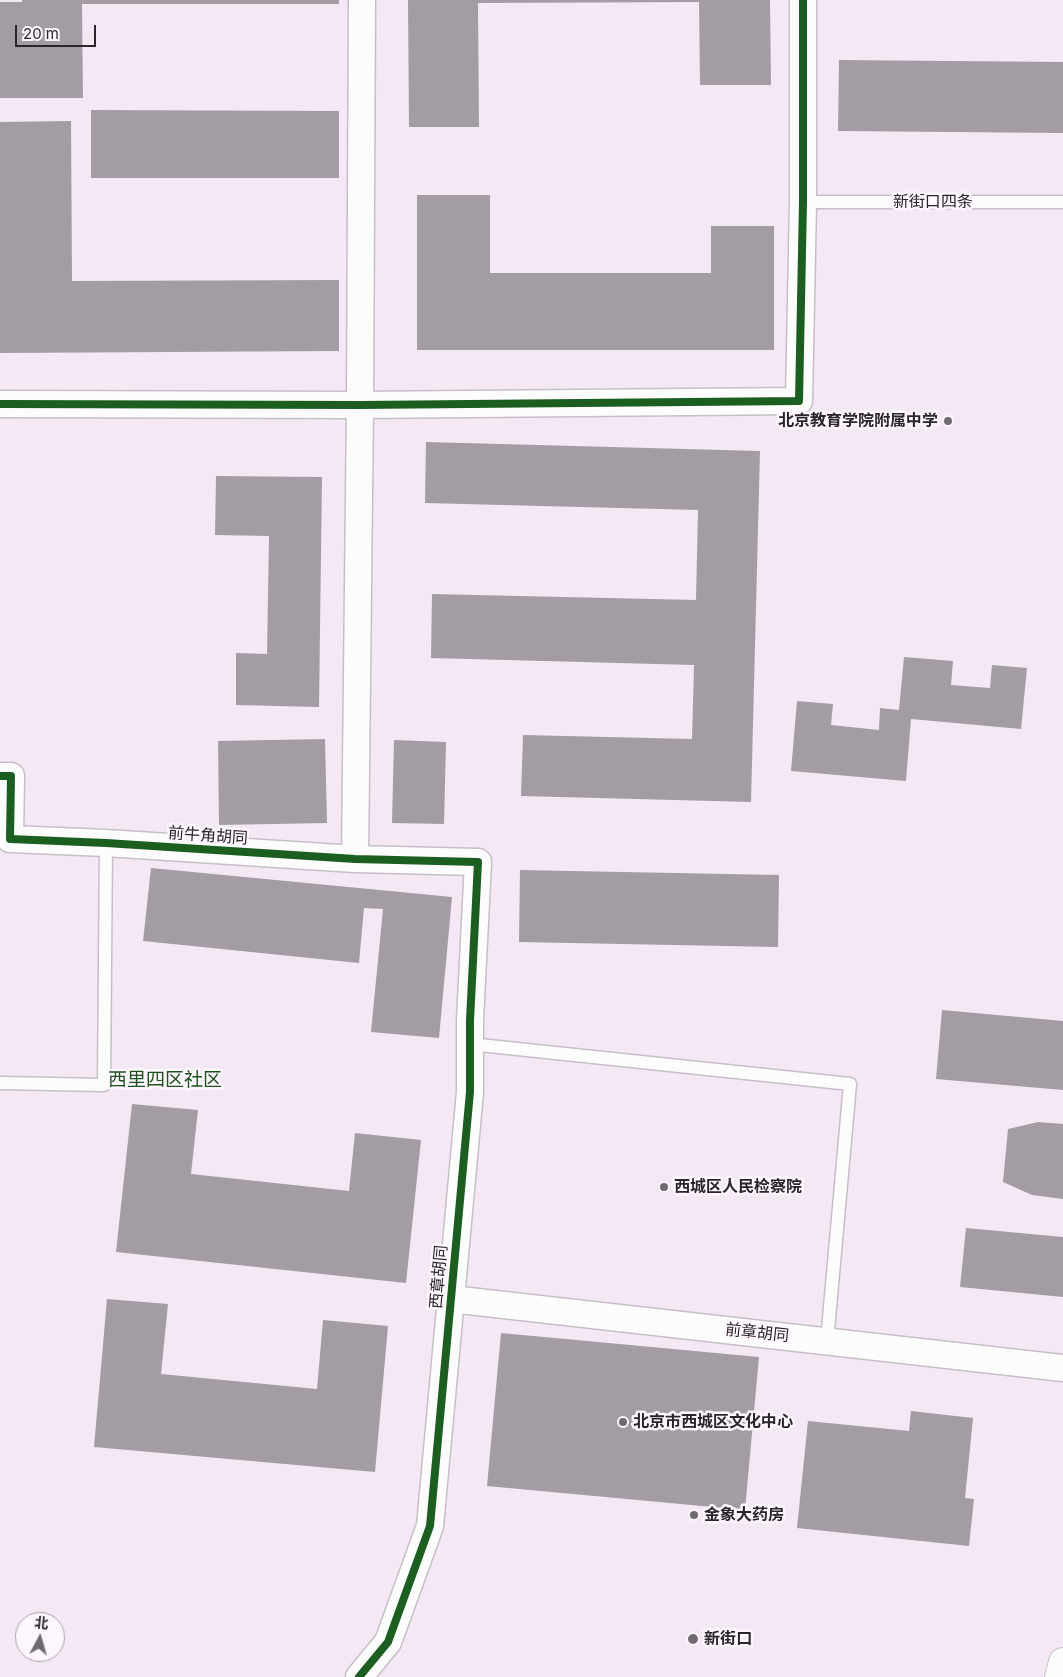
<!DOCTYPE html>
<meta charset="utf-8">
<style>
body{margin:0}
#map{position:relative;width:1063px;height:1677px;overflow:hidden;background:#f3e8f4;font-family:Inter,"Noto Sans SC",sans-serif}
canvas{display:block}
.north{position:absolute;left:15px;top:1612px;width:50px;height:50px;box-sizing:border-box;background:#fdf6fe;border:1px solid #a9a2aa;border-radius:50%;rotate:6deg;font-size:14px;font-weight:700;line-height:20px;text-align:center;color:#2b242b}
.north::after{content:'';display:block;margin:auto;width:18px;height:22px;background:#716971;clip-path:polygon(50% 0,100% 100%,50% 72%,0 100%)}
.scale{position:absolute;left:15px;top:25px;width:81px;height:22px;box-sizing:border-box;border:2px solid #2b242b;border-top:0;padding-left:6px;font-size:15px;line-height:18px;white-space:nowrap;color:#2b242b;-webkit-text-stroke:4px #fdf6fe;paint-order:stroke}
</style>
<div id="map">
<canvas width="1063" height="1677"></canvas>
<div class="north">北</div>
<div class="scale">20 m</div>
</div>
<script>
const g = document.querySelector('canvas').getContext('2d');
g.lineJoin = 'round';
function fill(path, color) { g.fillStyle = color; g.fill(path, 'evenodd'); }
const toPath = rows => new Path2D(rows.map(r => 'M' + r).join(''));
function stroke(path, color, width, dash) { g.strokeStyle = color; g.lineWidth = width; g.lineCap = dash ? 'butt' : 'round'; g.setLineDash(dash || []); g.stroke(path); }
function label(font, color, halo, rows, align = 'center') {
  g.font = font + ' Inter,"Noto Sans SC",sans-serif'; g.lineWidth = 5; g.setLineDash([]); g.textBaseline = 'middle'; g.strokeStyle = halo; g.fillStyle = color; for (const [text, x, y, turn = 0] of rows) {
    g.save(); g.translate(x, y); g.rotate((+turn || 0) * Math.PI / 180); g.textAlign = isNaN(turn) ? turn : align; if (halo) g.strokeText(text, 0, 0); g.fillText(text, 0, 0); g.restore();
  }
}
fill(toPath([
 [22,0,339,0,339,4,82,4,83,98,0,98,0,2,22,2],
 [408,0,770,0,771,85,700,85,699,2,478,3,479,127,409,127],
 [839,60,1063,62,1063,133,838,131],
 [91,110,339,111,339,178,91,178],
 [71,121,72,281,339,280,339,351,0,353,0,122],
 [417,195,490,195,490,273,711,273,711,226,774,226,774,350,417,350],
 [426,442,760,451,751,802,521,796,523,735,692,739,694,665,431,658,432,594,696,600,698,510,425,503],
 [216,476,322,477,319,707,236,705,236,653,267,654,269,536,215,535],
 [904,657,953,661,951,685,990,688,992,665,1027,668,1021,729,911,719,906,781,791,771,797,701,833,704,831,725,879,730,880,708,899,710],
 [325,739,327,823,219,825,218,741],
 [394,740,446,742,444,824,392,823],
 [151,868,452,897,439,1038,371,1032,383,909,364,908,359,963,143,941],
 [520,870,779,875,778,947,519,942],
 [942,1010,1063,1021,1063,1090,936,1079],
 [132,1104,198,1110,191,1174,349,1191,355,1133,421,1140,406,1283,116,1252],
 [1038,1122,1063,1124,1063,1199,1032,1195,1003,1182,1008,1129],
 [966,1228,1063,1237,1063,1297,960,1287],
 [107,1299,168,1304,161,1374,317,1389,323,1320,388,1326,375,1472,94,1447],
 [501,1333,759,1357,745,1510,487,1486],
 [911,1411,973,1418,965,1498,974,1499,969,1546,797,1528,808,1421,909,1431]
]), '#a49ca4');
const lane = toPath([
 [803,202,1063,202],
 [470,1044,850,1084,827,1341],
 [0,1083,104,1085,106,843]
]);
const street = toPath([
 [0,404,360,405,799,401,803,202,803,0],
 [0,776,11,776,10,839,106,843,355,859,478,862,470,1020,470,1092,430,1526,388,1642,359,1677],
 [355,859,360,405,362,0],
 [451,1299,1063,1368]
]);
const secondary = toPath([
 [1059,1677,1063,1662]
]);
stroke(lane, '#c7bfc8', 15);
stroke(street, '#c7bfc8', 29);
stroke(secondary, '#c7bfc8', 30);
stroke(lane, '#fdfcfd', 12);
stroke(street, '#fdfcfd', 26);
stroke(secondary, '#fdfcfd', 28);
stroke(toPath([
 [0,404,360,405,799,401,803,202,803,0],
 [0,776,11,776,10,839,106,843,355,859,478,862,470,1020,470,1092,430,1526,388,1642,359,1677]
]), '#1b5e20', 8);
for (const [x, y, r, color] of [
 [948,421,5,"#716971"],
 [664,1187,5,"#716971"],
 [623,1422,5,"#716971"],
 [694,1515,5,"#716971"],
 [693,1639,6,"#716971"]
]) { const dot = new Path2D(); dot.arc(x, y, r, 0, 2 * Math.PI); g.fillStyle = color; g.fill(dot); stroke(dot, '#fdf6fe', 2); }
label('16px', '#2b242b', '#fdf6fe', [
 ["新街口四条",933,202],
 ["前牛角胡同",208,836,4],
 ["西章胡同",439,1277,-85],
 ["前章胡同",757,1333,6]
]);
label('bold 16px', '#2b242b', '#fdf6fe', [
 ["北京教育学院附属中学",938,421,"right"],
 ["西城区人民检察院",674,1187],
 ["北京市西城区文化中心",633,1422],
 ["金象大药房",704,1515],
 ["新街口",704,1639]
], 'left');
label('19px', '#1d521d', '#fdf6fe', [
 ["西里四区社区",165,1080]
]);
</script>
